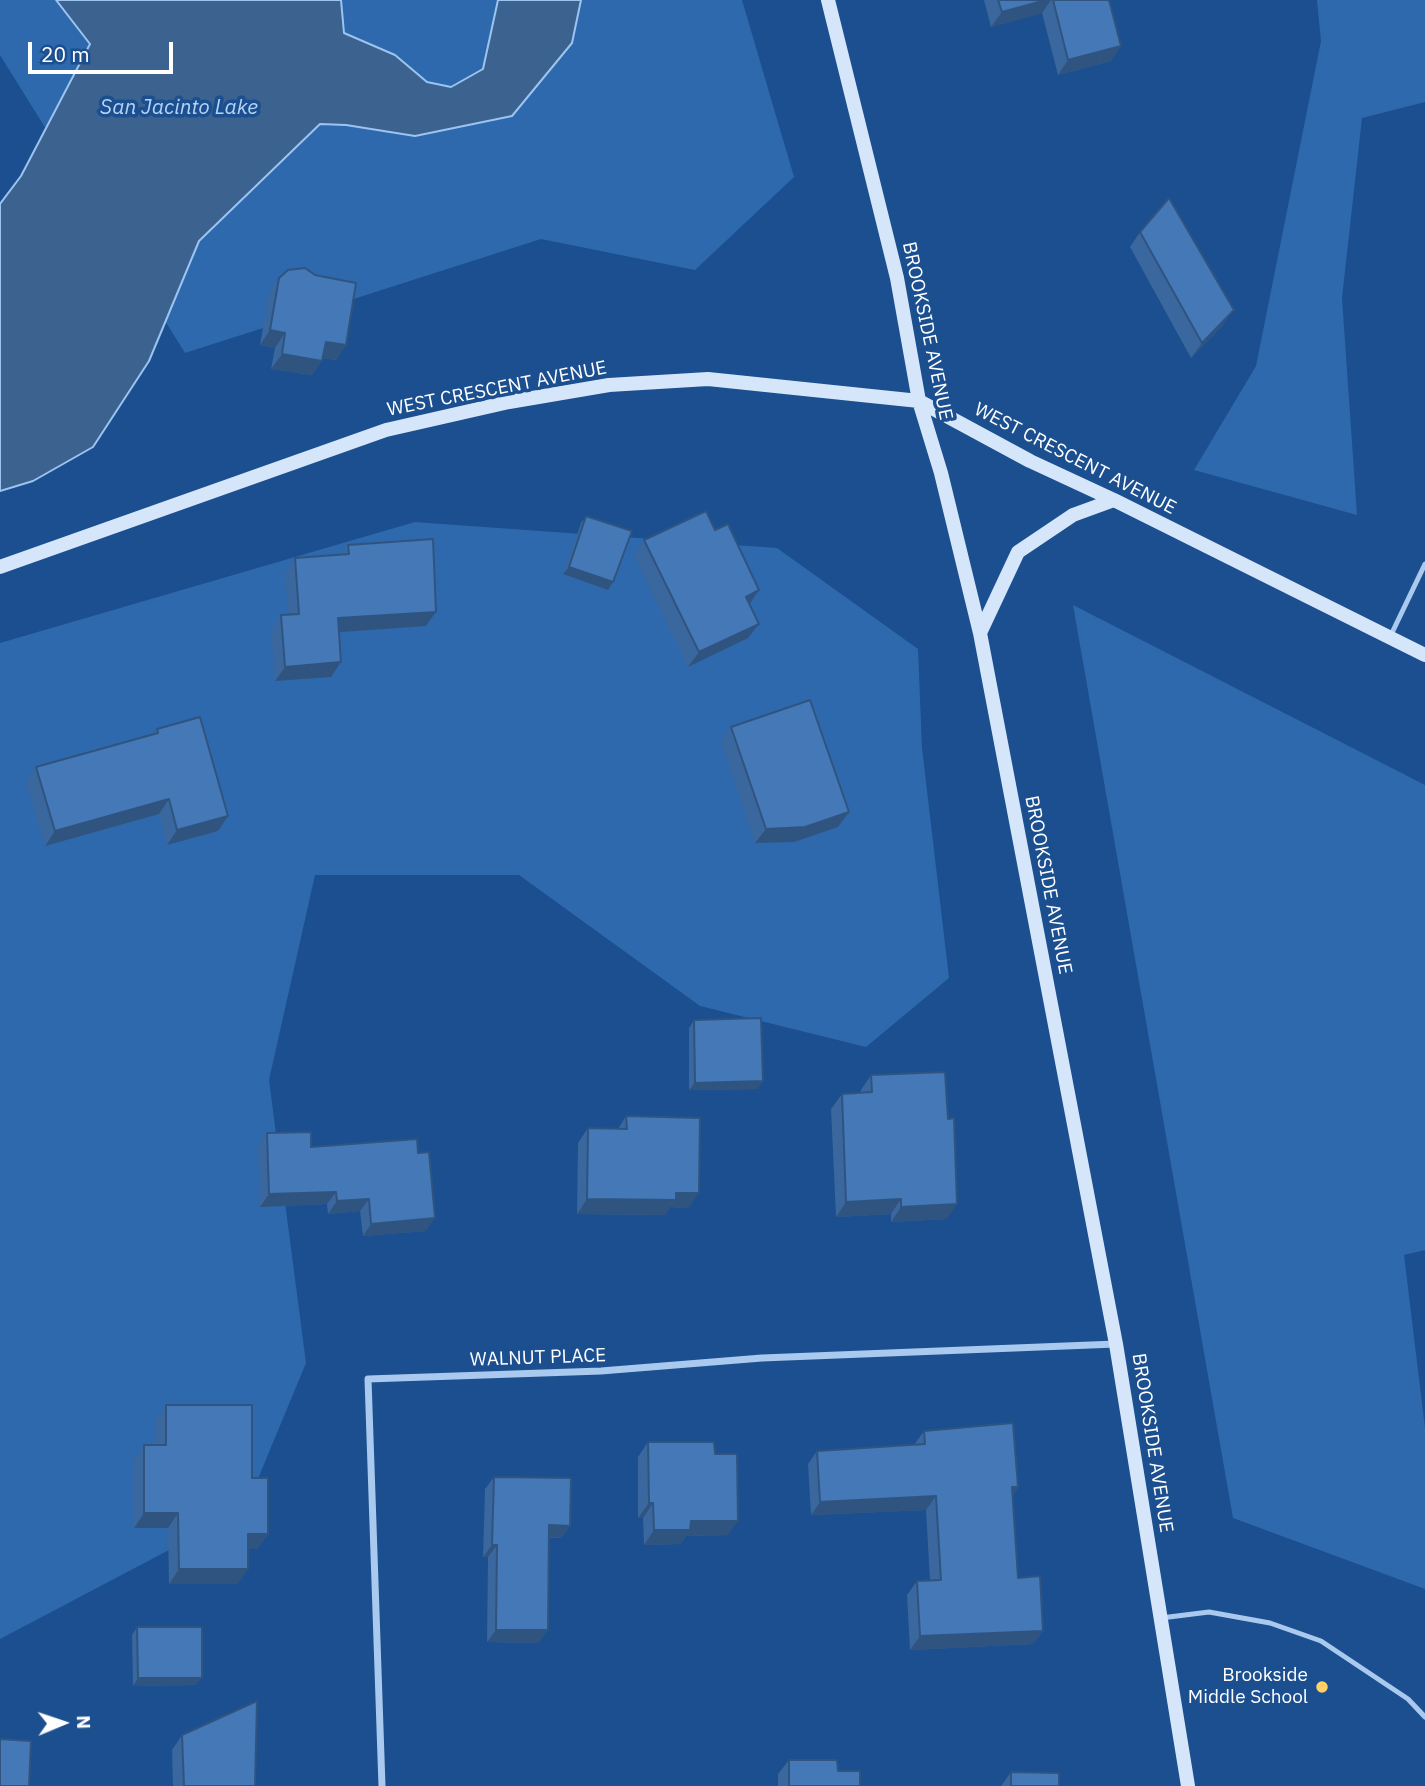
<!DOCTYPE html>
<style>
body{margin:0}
#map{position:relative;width:1425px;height:1786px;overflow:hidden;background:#1b4f8f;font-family:"IBM Plex Sans",sans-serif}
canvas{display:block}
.north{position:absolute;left:28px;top:1688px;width:70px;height:70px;-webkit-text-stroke:5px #1b4f8f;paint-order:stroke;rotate:88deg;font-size:19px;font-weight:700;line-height:28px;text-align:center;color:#fff}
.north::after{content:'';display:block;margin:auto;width:24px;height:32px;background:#fff;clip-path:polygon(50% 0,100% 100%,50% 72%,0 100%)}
.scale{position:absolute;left:28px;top:42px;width:145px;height:32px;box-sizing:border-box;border:4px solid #fff;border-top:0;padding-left:9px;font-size:21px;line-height:24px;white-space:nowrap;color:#fff;-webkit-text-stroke:5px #1b4f8f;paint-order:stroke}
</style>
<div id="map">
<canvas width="1425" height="1786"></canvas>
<div class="north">N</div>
<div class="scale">20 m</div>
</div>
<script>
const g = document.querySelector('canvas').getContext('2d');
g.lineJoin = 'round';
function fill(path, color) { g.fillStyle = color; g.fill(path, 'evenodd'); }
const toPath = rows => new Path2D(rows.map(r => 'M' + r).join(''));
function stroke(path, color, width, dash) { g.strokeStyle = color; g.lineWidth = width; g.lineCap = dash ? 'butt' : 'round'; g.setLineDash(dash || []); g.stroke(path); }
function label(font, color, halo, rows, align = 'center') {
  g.font = font + ' "IBM Plex Sans",sans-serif'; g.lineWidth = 7; g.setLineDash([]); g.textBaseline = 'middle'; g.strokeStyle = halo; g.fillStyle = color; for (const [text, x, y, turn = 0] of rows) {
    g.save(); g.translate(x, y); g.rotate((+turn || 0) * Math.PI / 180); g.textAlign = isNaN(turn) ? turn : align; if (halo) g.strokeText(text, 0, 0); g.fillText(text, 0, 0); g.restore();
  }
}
fill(toPath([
 [0,0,742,0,794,177,695,270,541,239,185,353,0,55],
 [1317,0,1425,0,1425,102,1362,118,1342,298,1357,515,1194,470,1256,366,1321,41],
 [415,522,777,548,918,649,922,748,949,978,866,1047,700,1006,519,875,315,875,269,1080,306,1363,245,1510,0,1639,0,643],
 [1073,605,1425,785,1425,1250,1404,1255,1425,1428,1425,1589,1233,1518]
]), '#2e69ad');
const water = toPath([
 [56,0,341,0,344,33,395,55,427,82,451,87,483,69,498,0,581,0,572,43,512,116,415,136,346,125,320,124,199,241,149,361,93,447,33,481,0,491,0,204,21,176,90,44,56,0]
]);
fill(water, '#3c6290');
stroke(water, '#9cc4f0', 2);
stroke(toPath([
 [1390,637,1425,564],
 [1161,1618,1209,1612,1270,1623,1321,1641,1408,1699,1425,1717]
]), '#a9c9ee', 5);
stroke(toPath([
 [382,1786,368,1379,601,1371,762,1358,1116,1344]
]), '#a9c9ee', 7);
stroke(toPath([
 [828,0,897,278,919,401,941,473,980,633,1116,1344,1188,1786],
 [0,567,386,430,509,402,609,385,708,379,919,401,1030,461,1114,500,1425,655],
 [980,633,1018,552,1073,515,1114,500]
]), '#d6e6fa', 14);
fill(toPath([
 [984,0,1109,0,1111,61,1058,75,1042,13,991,27],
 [1140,232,1223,325,1191,358,1130,247],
 [279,278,346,345,336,360,323,358,312,375,271,369,275,348,260,345,269,293],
 [586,516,608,590,563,574,581,523],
 [644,540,749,604,748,638,688,667,634,555],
 [348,545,426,626,339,632,331,677,275,681,271,630,281,615,288,615,285,572,295,558,342,554],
 [731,727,849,812,838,827,794,842,755,843,721,741],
 [157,729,218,831,167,845,159,814,45,846,26,782,36,767,153,734],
 [694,1020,758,1089,689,1090,689,1028],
 [871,1075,947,1219,891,1222,891,1214,836,1217,831,1109,842,1094,861,1093,861,1090],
 [626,1116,689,1208,670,1207,665,1215,577,1214,578,1143,588,1128,618,1129],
 [267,1133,311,1147,426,1231,363,1236,360,1211,328,1214,327,1204,260,1207,258,1146],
 [166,1405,252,1478,268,1534,257,1549,248,1549,238,1584,169,1584,168,1528,134,1528,134,1460,144,1445,156,1445,156,1420],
 [924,1431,1018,1487,1013,1495,1018,1578,1043,1631,1033,1644,910,1650,907,1595,917,1581,930,1581,926,1510,811,1515,808,1464,817,1451,914,1445],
 [648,1442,715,1454,728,1535,686,1536,680,1544,644,1545,643,1518,638,1518,638,1457],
 [494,1477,570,1526,561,1538,549,1538,539,1643,487,1642,488,1557,483,1557,485,1489],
 [137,1627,196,1685,133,1686,132,1635],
 [182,1735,255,1786,173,1786,172,1750],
 [789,1760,838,1771,860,1786,778,1786,778,1774],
 [1011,1772,1059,1786,1001,1786]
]), '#3a679d');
fill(toPath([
 [1046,0,1051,0,1042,13,991,27,1002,12],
 [1121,46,1111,61,1058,75,1068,60],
 [1234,310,1223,325,1191,358,1202,343],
 [270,330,285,333,275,348,260,345],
 [326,342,346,345,336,360,316,357],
 [282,354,322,361,312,375,271,369],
 [569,567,613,582,608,590,563,574],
 [759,590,749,605,746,597],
 [436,612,426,626,328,633,338,618],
 [759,624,748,638,688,667,699,652],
 [341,662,331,677,275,681,285,667],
 [169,799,159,814,45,846,55,831],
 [849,812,838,827,794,842,755,843,766,829],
 [228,816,218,831,167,845,177,830],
 [763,1081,758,1089,689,1090,695,1083],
 [336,1192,327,1204,260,1207,269,1194],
 [676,1193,699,1193,689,1208,670,1207,665,1215,577,1214,587,1199],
 [369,1199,360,1211,328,1214,337,1201],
 [901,1199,891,1214,836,1217,846,1202],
 [957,1204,947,1219,891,1222,901,1207],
 [435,1218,426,1231,363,1236,371,1224],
 [1012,1487,1018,1487,1009,1500],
 [936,1496,926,1510,811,1515,820,1502],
 [649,1503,653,1503,643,1518,638,1518],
 [144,1513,178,1513,168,1528,134,1528],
 [691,1521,738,1521,728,1535,686,1536,680,1544,644,1545,654,1530],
 [549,1525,570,1526,561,1538,541,1537],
 [248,1534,268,1534,257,1549,238,1549],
 [492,1545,497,1545,488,1557,483,1557],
 [179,1569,248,1569,238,1584,169,1584],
 [496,1630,548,1630,539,1643,487,1642],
 [1043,1631,1033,1644,910,1650,920,1636],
 [138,1678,202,1678,196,1685,133,1686]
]), '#305480');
const building = toPath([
 [998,0,1046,0,1002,12,998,0],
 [1053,0,1109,0,1121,46,1068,60,1053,0],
 [1169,198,1234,310,1202,343,1140,232,1169,198],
 [305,268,315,275,356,283,346,345,326,342,322,361,282,354,285,333,270,330,279,278,288,270,305,268],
 [706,511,715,530,728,524,759,590,746,597,759,624,699,652,644,540,706,511],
 [586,516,632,531,613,582,569,567,586,516],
 [433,539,436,612,338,618,341,662,285,667,281,615,299,614,295,558,349,554,348,545,433,539],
 [810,700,849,812,805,827,766,829,731,727,810,700],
 [200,717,228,816,177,830,169,799,55,831,36,767,158,733,157,729,200,717],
 [761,1018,763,1081,695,1083,694,1020,761,1018],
 [945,1072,948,1119,954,1118,957,1204,901,1207,901,1199,846,1202,842,1094,872,1092,871,1075,945,1072],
 [626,1116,700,1118,699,1193,676,1193,676,1200,587,1199,588,1128,627,1129,626,1116],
 [311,1132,311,1147,417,1139,418,1153,429,1152,435,1218,371,1224,369,1199,337,1201,336,1192,269,1194,267,1133,311,1132],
 [166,1405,252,1405,252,1478,268,1478,268,1534,248,1534,248,1569,179,1569,178,1513,144,1513,144,1445,166,1445,166,1405],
 [1013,1423,1018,1487,1012,1487,1018,1578,1040,1576,1043,1631,920,1636,917,1581,941,1580,936,1496,820,1502,817,1451,925,1444,924,1431,1013,1423],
 [648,1442,714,1442,715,1454,737,1454,738,1521,691,1521,690,1530,654,1530,653,1503,649,1503,648,1442],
 [494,1477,571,1478,570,1526,549,1525,548,1630,496,1630,497,1545,492,1545,494,1477],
 [137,1627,202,1627,202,1678,138,1678,137,1627],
 [257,1701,255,1786,184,1786,182,1735,257,1701],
 [0,1739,31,1741,29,1786,0,1786,0,1739],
 [789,1760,837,1760,838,1771,860,1771,860,1786,789,1786,789,1760],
 [1011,1772,1059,1773,1059,1786,1011,1786,1011,1772]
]);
fill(building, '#4478b7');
stroke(building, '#305480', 2);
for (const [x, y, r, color] of [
 [1322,1687,7,"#ffd166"]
]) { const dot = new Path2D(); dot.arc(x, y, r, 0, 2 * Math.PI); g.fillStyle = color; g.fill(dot); stroke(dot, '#1b4f8f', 2.5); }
label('19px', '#fff', '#1b4f8f', [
 ["BROOKSIDE AVENUE",927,331,78],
 ["WEST CRESCENT AVENUE",497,389,-11],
 ["WEST CRESCENT AVENUE",1075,459,27],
 ["BROOKSIDE AVENUE",1048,885,79],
 ["WALNUT PLACE",538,1358,-2],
 ["BROOKSIDE AVENUE",1152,1443,81]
]);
label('19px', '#fff', '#1b4f8f', [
 ["Brookside",1308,1676],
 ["Middle School",1308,1698]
], 'right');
label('italic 21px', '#b5d3f5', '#1b4f8f', [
 ["San Jacinto Lake",179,108]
]);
</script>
